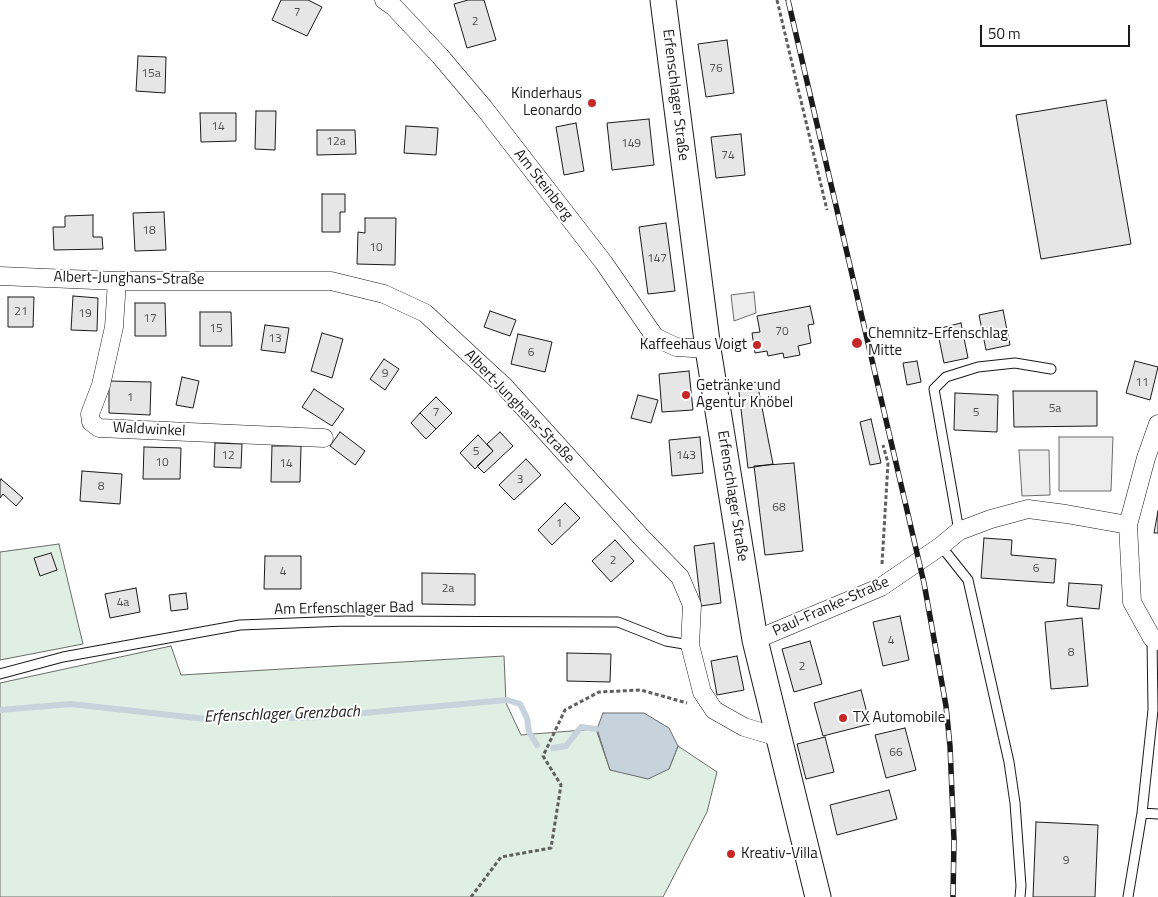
<!DOCTYPE html>
<meta charset="utf-8">
<style>
body{margin:0}
#map{position:relative;width:1158px;height:897px;overflow:hidden;background:#fff;font-family:"Titillium Web",sans-serif}
canvas{display:block}
.scale{position:absolute;left:980px;top:25px;width:150px;height:22px;box-sizing:border-box;border:2px solid #1a1a1a;border-top:0;padding-left:6px;font-size:15px;line-height:18px;white-space:nowrap;color:#1a1a1a;-webkit-text-stroke:4px #fff;paint-order:stroke}
</style>
<div id="map">
<canvas width="1158" height="897"></canvas>
<div class="scale">50 m</div>
</div>
<script>
const g = document.querySelector('canvas').getContext('2d');
g.lineJoin = 'round';
function fill(path, color) { g.fillStyle = color; g.fill(path, 'evenodd'); }
const toPath = rows => new Path2D(rows.map(r => 'M' + r).join(''));
function stroke(path, color, width, dash) { g.strokeStyle = color; g.lineWidth = width; g.lineCap = dash ? 'butt' : 'round'; g.setLineDash(dash || []); g.stroke(path); }
function label(font, color, halo, rows, align = 'center') {
  g.font = font + ' "Titillium Web",sans-serif'; g.lineWidth = 4; g.setLineDash([]); g.textBaseline = 'middle'; g.strokeStyle = halo; g.fillStyle = color; for (const [text, x, y, turn = 0] of rows) {
    g.save(); g.translate(x, y); g.rotate((+turn || 0) * Math.PI / 180); g.textAlign = isNaN(turn) ? turn : align; if (halo) g.strokeText(text, 0, 0); g.fillText(text, 0, 0); g.restore();
  }
}
const green = toPath([
 [59,544,83,644,0,660,0,552,59,544],
 [171,646,181,675,504,656,506,703,521,735,596,729,610,770,669,769,678,746,717,772,707,812,663,897,0,897,0,683,171,646]
]);
fill(green, '#e0efe3');
stroke(green, '#6a6a6a', 1);
const parking = toPath([
 [754,292,756,313,734,321,731,295,754,292],
 [1059,437,1113,437,1111,491,1059,491,1059,437],
 [1019,450,1049,450,1050,495,1022,496,1019,450]
]);
fill(parking, '#ededed');
stroke(parking, '#6a6a6a', 1);
const water = toPath([
 [603,713,644,713,669,728,678,746,669,769,648,779,610,770,597,729,603,713]
]);
fill(water, '#c6d2dc');
stroke(water, '#6a6a6a', 1);
stroke(toPath([
 [0,710,71,704,215,720,320,717,507,700,520,704,527,718,529,732,537,745],
 [553,748,566,746,581,727,596,729]
]), '#c6d2dc', 6);
const building = toPath([
 [281,0,308,0,322,7,307,36,272,20,281,0],
 [468,0,484,0,496,40,467,48,454,4,468,0],
 [727,40,734,93,706,97,698,44,727,40],
 [138,56,166,57,165,93,136,91,138,56],
 [1106,100,1131,244,1041,259,1016,115,1106,100],
 [256,111,276,111,275,150,255,149,256,111],
 [200,113,236,113,236,141,201,142,200,113],
 [649,119,654,165,612,170,607,123,649,119],
 [576,123,584,171,564,175,556,127,576,123],
 [406,126,438,128,436,155,404,153,406,126],
 [317,130,355,130,356,154,317,155,317,130],
 [741,134,745,175,716,178,711,137,741,134],
 [322,194,345,194,345,212,340,212,340,232,322,232,322,194],
 [164,212,166,250,135,251,133,213,164,212],
 [93,215,93,237,102,237,103,249,54,250,53,227,65,227,65,216,93,215],
 [365,218,396,218,395,265,357,264,358,232,365,233,365,218],
 [666,223,675,291,648,294,639,227,666,223],
 [73,296,98,298,97,331,71,330,73,296],
 [8,297,34,297,33,327,8,327,8,297],
 [135,303,165,303,166,336,135,336,135,303],
 [810,306,814,324,808,325,811,343,798,346,800,355,784,358,783,353,768,356,767,351,755,353,752,333,760,332,757,316,810,306],
 [1003,310,1010,345,986,350,979,315,1003,310],
 [490,311,516,320,510,336,484,327,490,311],
 [200,312,231,312,232,346,200,346,200,312],
 [961,323,968,358,944,363,937,329,961,323],
 [265,325,289,328,285,353,261,350,265,325],
 [322,333,343,339,332,378,311,371,322,333],
 [518,334,552,342,545,372,511,364,518,334],
 [384,359,399,369,385,390,370,379,384,359],
 [917,361,921,382,907,385,903,363,917,361],
 [1135,361,1158,367,1150,400,1126,393,1135,361],
 [689,371,693,410,662,412,659,374,689,371],
 [182,377,199,381,193,408,176,405,182,377],
 [109,381,151,382,150,415,109,413,109,381],
 [757,382,773,464,748,468,738,384,757,382],
 [314,389,344,409,332,426,302,407,314,389],
 [1013,391,1097,391,1097,426,1014,427,1013,391],
 [955,393,998,395,997,432,954,430,955,393],
 [638,395,658,400,651,423,631,418,638,395],
 [436,397,452,413,436,429,420,413,436,397],
 [420,413,436,429,426,439,411,423,420,413],
 [871,419,881,463,870,465,860,422,871,419],
 [340,432,365,451,355,465,330,446,340,432],
 [500,432,513,446,484,473,477,466,493,451,487,444,500,432],
 [478,435,493,451,475,469,460,453,478,435],
 [700,437,703,473,672,476,669,440,700,437],
 [215,443,242,444,241,468,214,467,215,443],
 [272,446,301,446,300,482,271,482,272,446],
 [144,447,181,448,180,479,143,479,144,447],
 [526,459,541,475,514,500,499,485,526,459],
 [794,463,803,551,765,555,754,466,794,463],
 [82,471,122,474,120,504,80,501,82,471],
 [1,479,23,498,16,506,3,494,0,498,0,481,1,479],
 [565,503,580,518,552,545,538,530,565,503],
 [1158,511,1158,533,1154,533,1158,511],
 [984,538,1012,540,1011,555,1056,559,1054,583,981,578,984,538],
 [615,540,634,561,611,582,592,561,615,540],
 [714,543,721,603,701,606,694,546,714,543],
 [51,553,57,570,40,576,34,558,51,553],
 [265,556,301,556,301,589,264,589,265,556],
 [422,573,475,574,475,605,422,604,422,573],
 [1069,583,1102,585,1099,609,1067,606,1069,583],
 [136,588,140,612,110,618,105,594,136,588],
 [186,593,188,609,171,611,169,595,186,593],
 [900,616,909,660,883,666,873,622,900,616],
 [1082,618,1088,686,1051,689,1045,622,1082,618],
 [810,641,822,684,794,692,782,649,810,641],
 [567,653,611,654,610,682,567,681,567,653],
 [737,656,744,690,717,695,711,661,737,656],
 [861,690,870,724,823,736,814,703,861,690],
 [905,728,916,770,886,778,875,735,905,728],
 [825,737,834,772,806,779,797,744,825,737],
 [889,790,897,819,837,835,830,805,889,790],
 [1036,822,1098,825,1095,897,1033,897,1036,822]
]);
fill(building, '#e6e6e6');
stroke(building, '#1a1a1a', 1);
const lane = toPath([
 [959,531,934,389,946,377,978,367,1015,363,1051,369],
 [941,546,968,580,1009,762,1015,803,1021,886,1020,897],
 [0,674,63,657,240,625,346,621,618,622,666,641,690,645],
 [1142,813,1158,814],
 [1128,897,1142,813,1153,710,1152,638]
]);
const street = toPath([
 [384,0,394,7,440,56,484,108,604,263,655,337,676,347,708,349],
 [0,276,117,281,331,281,384,294,425,313,504,386,642,538,680,577,692,605,690,645,702,692,714,710,744,727,778,737],
 [117,281,114,327,101,385,90,414,91,422,99,428,324,438],
 [1158,424,1146,458,1128,525,1132,602,1152,638,1158,641],
 [755,640,881,587,941,546,959,531,991,519,1028,509,1066,514,1128,525]
]);
const secondary = toPath([
 [663,0,708,349,755,640,818,897]
]);
stroke(lane, '#1a1a1a', 11);
stroke(street, '#1a1a1a', 19);
stroke(secondary, '#1a1a1a', 27);
stroke(toPath([
 [777,0,827,210],
 [882,564,888,463,883,445],
 [471,897,501,857,551,848,561,785,543,756,565,710,599,692,641,690,687,703]
]), '#5f5f5f', 3, [4, 2.5]);
stroke(lane, '#fff', 9);
stroke(street, '#fff', 18);
stroke(secondary, '#fff', 25);
const rail = toPath([
 [788,0,924,583,946,706,950,746,954,840,953,897]
]);
stroke(rail, '#1a1a1a', 5.5);
stroke(rail, '#fff', 4, [11]);
for (const [x, y, r, color] of [
 [592,103,5,"#c62828"],
 [857,343,6,"#c62828"],
 [757,345,5,"#c62828"],
 [686,395,5,"#c62828"],
 [843,718,5,"#c62828"],
 [731,854,5,"#c62828"]
]) { const dot = new Path2D(); dot.arc(x, y, r, 0, 2 * Math.PI); g.fillStyle = color; g.fill(dot); stroke(dot, '#fff', 2); }
label('12px', '#4d4d4d', null, [
 ["7",297,13],
 ["2",475,22],
 ["76",716,69],
 ["15a",151,74],
 ["14",218,127],
 ["12a",336,142],
 ["149",631,144],
 ["74",728,156],
 ["18",149,231],
 ["10",376,248],
 ["147",657,259],
 ["21",21,312],
 ["19",85,314],
 ["17",150,319],
 ["15",216,329],
 ["70",782,332],
 ["13",275,339],
 ["6",531,353],
 ["9",385,374],
 ["11",1142,383],
 ["1",130,398],
 ["5a",1055,409],
 ["7",436,413],
 ["5",976,413],
 ["5",476,452],
 ["12",228,456],
 ["143",686,456],
 ["10",162,463],
 ["14",286,464],
 ["3",520,480],
 ["8",101,487],
 ["68",779,508],
 ["1",559,524],
 ["2",613,561],
 ["6",1036,569],
 ["4",283,572],
 ["2a",448,589],
 ["4a",123,603],
 ["4",891,641],
 ["8",1071,653],
 ["2",802,667],
 ["66",896,753],
 ["9",1066,861]
]);
label('15px', '#1a1a1a', '#fff', [
 ["Kinderhaus",582,94,"right"],
 ["Leonardo",582,111,"right"],
 ["Chemnitz-Erfenschlag",868,334],
 ["Mitte",868,351],
 ["Kaffeehaus Voigt",747,345,"right"],
 ["Getränke und",696,386],
 ["Agentur Knöbel",696,403],
 ["TX Automobile",853,718],
 ["Kreativ-Villa",741,854]
], 'left');
label('15px', '#1a1a1a', '#fff', [
 ["Erfenschlager Straße",675,95,83],
 ["Am Steinberg",543,185,52],
 ["Albert-Junghans-Straße",129,279,1],
 ["Albert-Junghans-Straße",519,407,46],
 ["Waldwinkel",149,430,3],
 ["Erfenschlager Straße",732,496,81],
 ["Paul-Franke-Straße",831,607,-24],
 ["Am Erfenschlager Bad",344,609,-1]
]);
label('italic 16px', '#1a1a1a', '#fff', [
 ["Erfenschlager Grenzbach",282,715,-2]
]);
</script>
